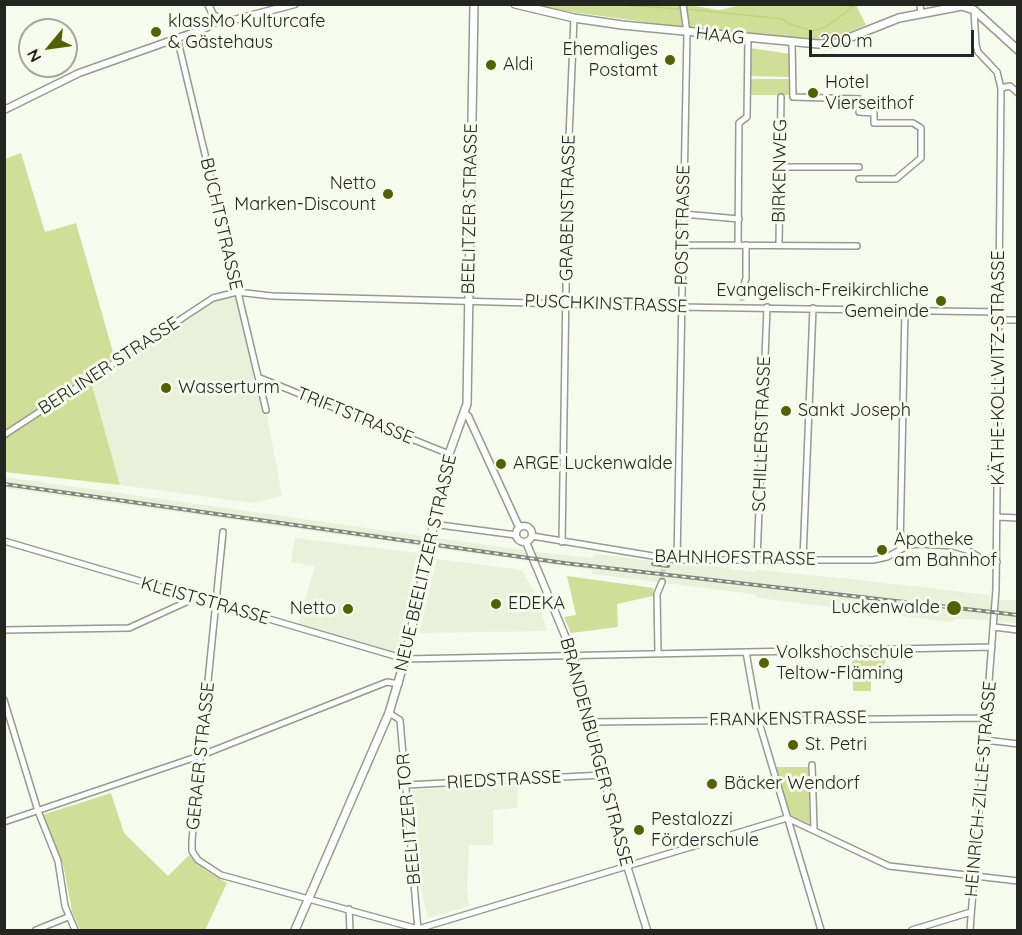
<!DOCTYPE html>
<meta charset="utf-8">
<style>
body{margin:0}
#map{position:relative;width:1022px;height:935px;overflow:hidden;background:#f7fbed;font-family:Quicksand,sans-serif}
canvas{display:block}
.frame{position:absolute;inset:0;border:6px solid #242520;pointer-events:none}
.north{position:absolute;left:18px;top:18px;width:60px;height:60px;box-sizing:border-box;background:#f7fbed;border:2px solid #a3a59b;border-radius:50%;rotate:241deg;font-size:16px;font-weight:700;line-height:24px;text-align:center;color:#242520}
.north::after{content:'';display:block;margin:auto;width:21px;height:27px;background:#546102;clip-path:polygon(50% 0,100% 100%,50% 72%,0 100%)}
.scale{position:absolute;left:809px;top:30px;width:165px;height:27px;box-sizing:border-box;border:3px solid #242520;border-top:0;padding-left:8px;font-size:18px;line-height:21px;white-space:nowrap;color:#242520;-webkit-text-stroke:4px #f7fbed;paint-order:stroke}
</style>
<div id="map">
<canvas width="1022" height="935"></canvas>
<div class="frame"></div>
<div class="north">N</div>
<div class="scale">200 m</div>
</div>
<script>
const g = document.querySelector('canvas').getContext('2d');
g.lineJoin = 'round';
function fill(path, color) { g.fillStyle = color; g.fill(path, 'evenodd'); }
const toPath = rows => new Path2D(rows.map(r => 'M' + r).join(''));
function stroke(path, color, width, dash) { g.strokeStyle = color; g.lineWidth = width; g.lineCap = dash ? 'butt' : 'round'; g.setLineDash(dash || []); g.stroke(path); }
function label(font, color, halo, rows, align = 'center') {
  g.font = font + ' Quicksand,sans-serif'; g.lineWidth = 6; g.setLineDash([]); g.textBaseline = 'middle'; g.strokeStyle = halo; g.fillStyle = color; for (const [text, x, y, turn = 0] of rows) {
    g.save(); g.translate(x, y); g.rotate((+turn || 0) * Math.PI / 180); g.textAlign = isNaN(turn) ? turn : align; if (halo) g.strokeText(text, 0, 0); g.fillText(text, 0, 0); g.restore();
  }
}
fill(toPath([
 [237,292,266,410,282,496,253,503,120,485,92,385,213,298],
 [5,477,537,552,591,558,597,554,693,566,728,567,729,569,753,572,757,570,860,580,989,595,990,600,1017,600,1017,623,987,620,956,619,951,622,759,598,752,594,592,574,592,570,5,488],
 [295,538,417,553,397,653,298,624,315,566,291,562],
 [437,559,522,570,536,595,547,631,419,633],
 [518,784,517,808,493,810,493,845,469,845,467,889,469,906,428,918,420,886,413,790]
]), '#ebf0da');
fill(toPath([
 [681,4,720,10,744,4,856,5,866,25,833,39,814,41,747,36,565,11,536,5],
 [750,48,790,54,790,77,750,76],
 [750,79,790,79,790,95,750,95],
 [21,153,45,232,76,223,117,366,92,385,120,485,5,472,5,159],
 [567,576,654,588,653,596,617,604,618,627,571,633,564,617,576,615],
 [852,657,887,657,881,674,871,676,871,691,853,691],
 [776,767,808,767,810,824,789,815],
 [111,793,124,833,168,876,189,855,205,870,227,883,205,930,80,930,72,911,63,864,42,815]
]), '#d0df98');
stroke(toPath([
 [605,4,681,9],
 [844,4,851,7],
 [686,9,782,19,789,24,813,31,826,27,857,4]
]), '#c2d477', 1.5);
stroke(toPath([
 [742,291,742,301],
 [662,582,664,559]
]), '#cdd0c4', 5, [5, 2.5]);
const minor = toPath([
 [920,4,921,14],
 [177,37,266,410],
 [792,42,793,97,859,99,859,112,874,113,874,123,913,123,921,128,921,158,896,179,859,179],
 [1001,88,1010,86,1018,93],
 [780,167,859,167],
 [683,214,739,219],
 [683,245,857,246],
 [738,245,739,123,747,117,748,39],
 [779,245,781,97],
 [742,291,746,278,746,245],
 [999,320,1018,320],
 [260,378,449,454],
 [4,435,213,298,237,292,272,296,678,307,999,312],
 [998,517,1018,518],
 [432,524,516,535],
 [223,532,192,840,192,851,198,860,221,875,418,929,787,818,889,866,1018,881],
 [532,536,677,560,873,560,887,557,909,545,921,544,953,546,967,550,987,562,997,562],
 [4,541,405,659,992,647],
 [562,542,568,161,574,18],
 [900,548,905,310],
 [803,559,813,308],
 [677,560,687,33,683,4],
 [757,560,767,307],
 [994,627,1018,630],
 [4,630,129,628,195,598],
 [746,652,758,719,821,930],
 [658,654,657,594,662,582],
 [4,700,38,811,58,861,65,906,75,930],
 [389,713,400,720,418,930],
 [589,722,986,718],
 [985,740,1018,744],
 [812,765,814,829],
 [406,785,603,775],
 [4,822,202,755,387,682,399,684],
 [349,909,350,930],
 [36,930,68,917],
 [912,930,971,912],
 [970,930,996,589,1001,88,997,72,978,52,976,45,974,10]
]);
const tertiary = toPath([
 [208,4,213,15,226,22,295,4],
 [4,110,79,73,206,28,219,20],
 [465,414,468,416,519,527],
 '516 534a8 8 0 1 1 16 0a8 8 0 1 1-16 0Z',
 [526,542,573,655,623,853,647,930]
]);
const secondary = toPath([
 [515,4,574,18,622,25,818,44,836,43,899,18,962,6,974,10,1018,50],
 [295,930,389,713,405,659,449,454,467,404,474,4]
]);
stroke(minor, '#979a8d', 8);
stroke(tertiary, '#979a8d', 9);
stroke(secondary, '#979a8d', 10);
stroke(minor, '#fff', 5);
stroke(tertiary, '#fff', 6);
stroke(secondary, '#fff', 7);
const rail = toPath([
 [4,484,564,563,1018,615],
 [653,564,668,566]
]);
stroke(rail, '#85877e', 4);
stroke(rail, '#f7fbed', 1.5, [4.5]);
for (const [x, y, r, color] of [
 [156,32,6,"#546102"],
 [670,60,6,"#546102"],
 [491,65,6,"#546102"],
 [813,93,6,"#546102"],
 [388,194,6,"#546102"],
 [941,301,6,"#546102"],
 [166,388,6,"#546102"],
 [786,411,6,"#546102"],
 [501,464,6,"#546102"],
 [882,550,6,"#546102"],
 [496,604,6,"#546102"],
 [954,608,8,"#546102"],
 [348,609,6,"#546102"],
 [764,663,6,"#546102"],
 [793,745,6,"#546102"],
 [712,784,6,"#546102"],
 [639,830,6,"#546102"]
]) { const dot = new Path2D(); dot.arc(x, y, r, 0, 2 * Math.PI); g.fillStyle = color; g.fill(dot); stroke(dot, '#f7fbed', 2); }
label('18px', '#242520', '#f7fbed', [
 ["klassMo Kulturcafe",168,22],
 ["& Gästehaus",168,43],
 ["Ehemaliges",658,50,"right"],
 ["Postamt",658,71,"right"],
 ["Aldi",503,65],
 ["Hotel",825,83],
 ["Vierseithof",825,104],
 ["Netto",376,184,"right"],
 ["Marken-Discount",376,205,"right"],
 ["Evangelisch-Freikirchliche",929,291,"right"],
 ["Gemeinde",929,312,"right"],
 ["Wasserturm",178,388],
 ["Sankt Joseph",798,411],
 ["ARGE Luckenwalde",513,464],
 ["Apotheke",894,540],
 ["am Bahnhof",894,561],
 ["EDEKA",508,604],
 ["Luckenwalde",940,608,"right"],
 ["Netto",336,609,"right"],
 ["Volkshochschule",776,653],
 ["Teltow-Fläming",776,674],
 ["St. Petri",805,745],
 ["Bäcker Wendorf",724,784],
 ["Pestalozzi",651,820],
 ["Förderschule",651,841]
], 'left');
label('18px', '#242520', '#f7fbed', [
 ["HAAG",720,36,6],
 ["BIRKENWEG",780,171,-89],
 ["GRABENSTRASSE",568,208,-89],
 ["BEELITZER STRASSE",470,209,-89],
 ["BUCHTSTRASSE",221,224,77],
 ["POSTSTRASSE",683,225,-89],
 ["PUSCHKINSTRASSE",606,304,2],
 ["BERLINER STRASSE",109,366,-33],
 ["KÄTHE-KOLLWITZ-STRASSE",999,368,-90],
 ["TRIFTSTRASSE",355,416,22],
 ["SCHILLERSTRASSE",762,434,-88],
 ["BAHNHOFSTRASSE",735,558,1],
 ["NEUE BEELITZER STRASSE",426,563,-77],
 ["KLEISTSTRASSE",205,601,16],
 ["FRANKENSTRASSE",788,719,-1],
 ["BRANDENBURGER STRASSE",596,752,75],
 ["GERAER STRASSE",201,756,-84],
 ["RIEDSTRASSE",504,780,-3],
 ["HEINRICH-ZILLE-STRASSE",981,789,-85],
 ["BEELITZER TOR",409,819,-95]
]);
</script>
